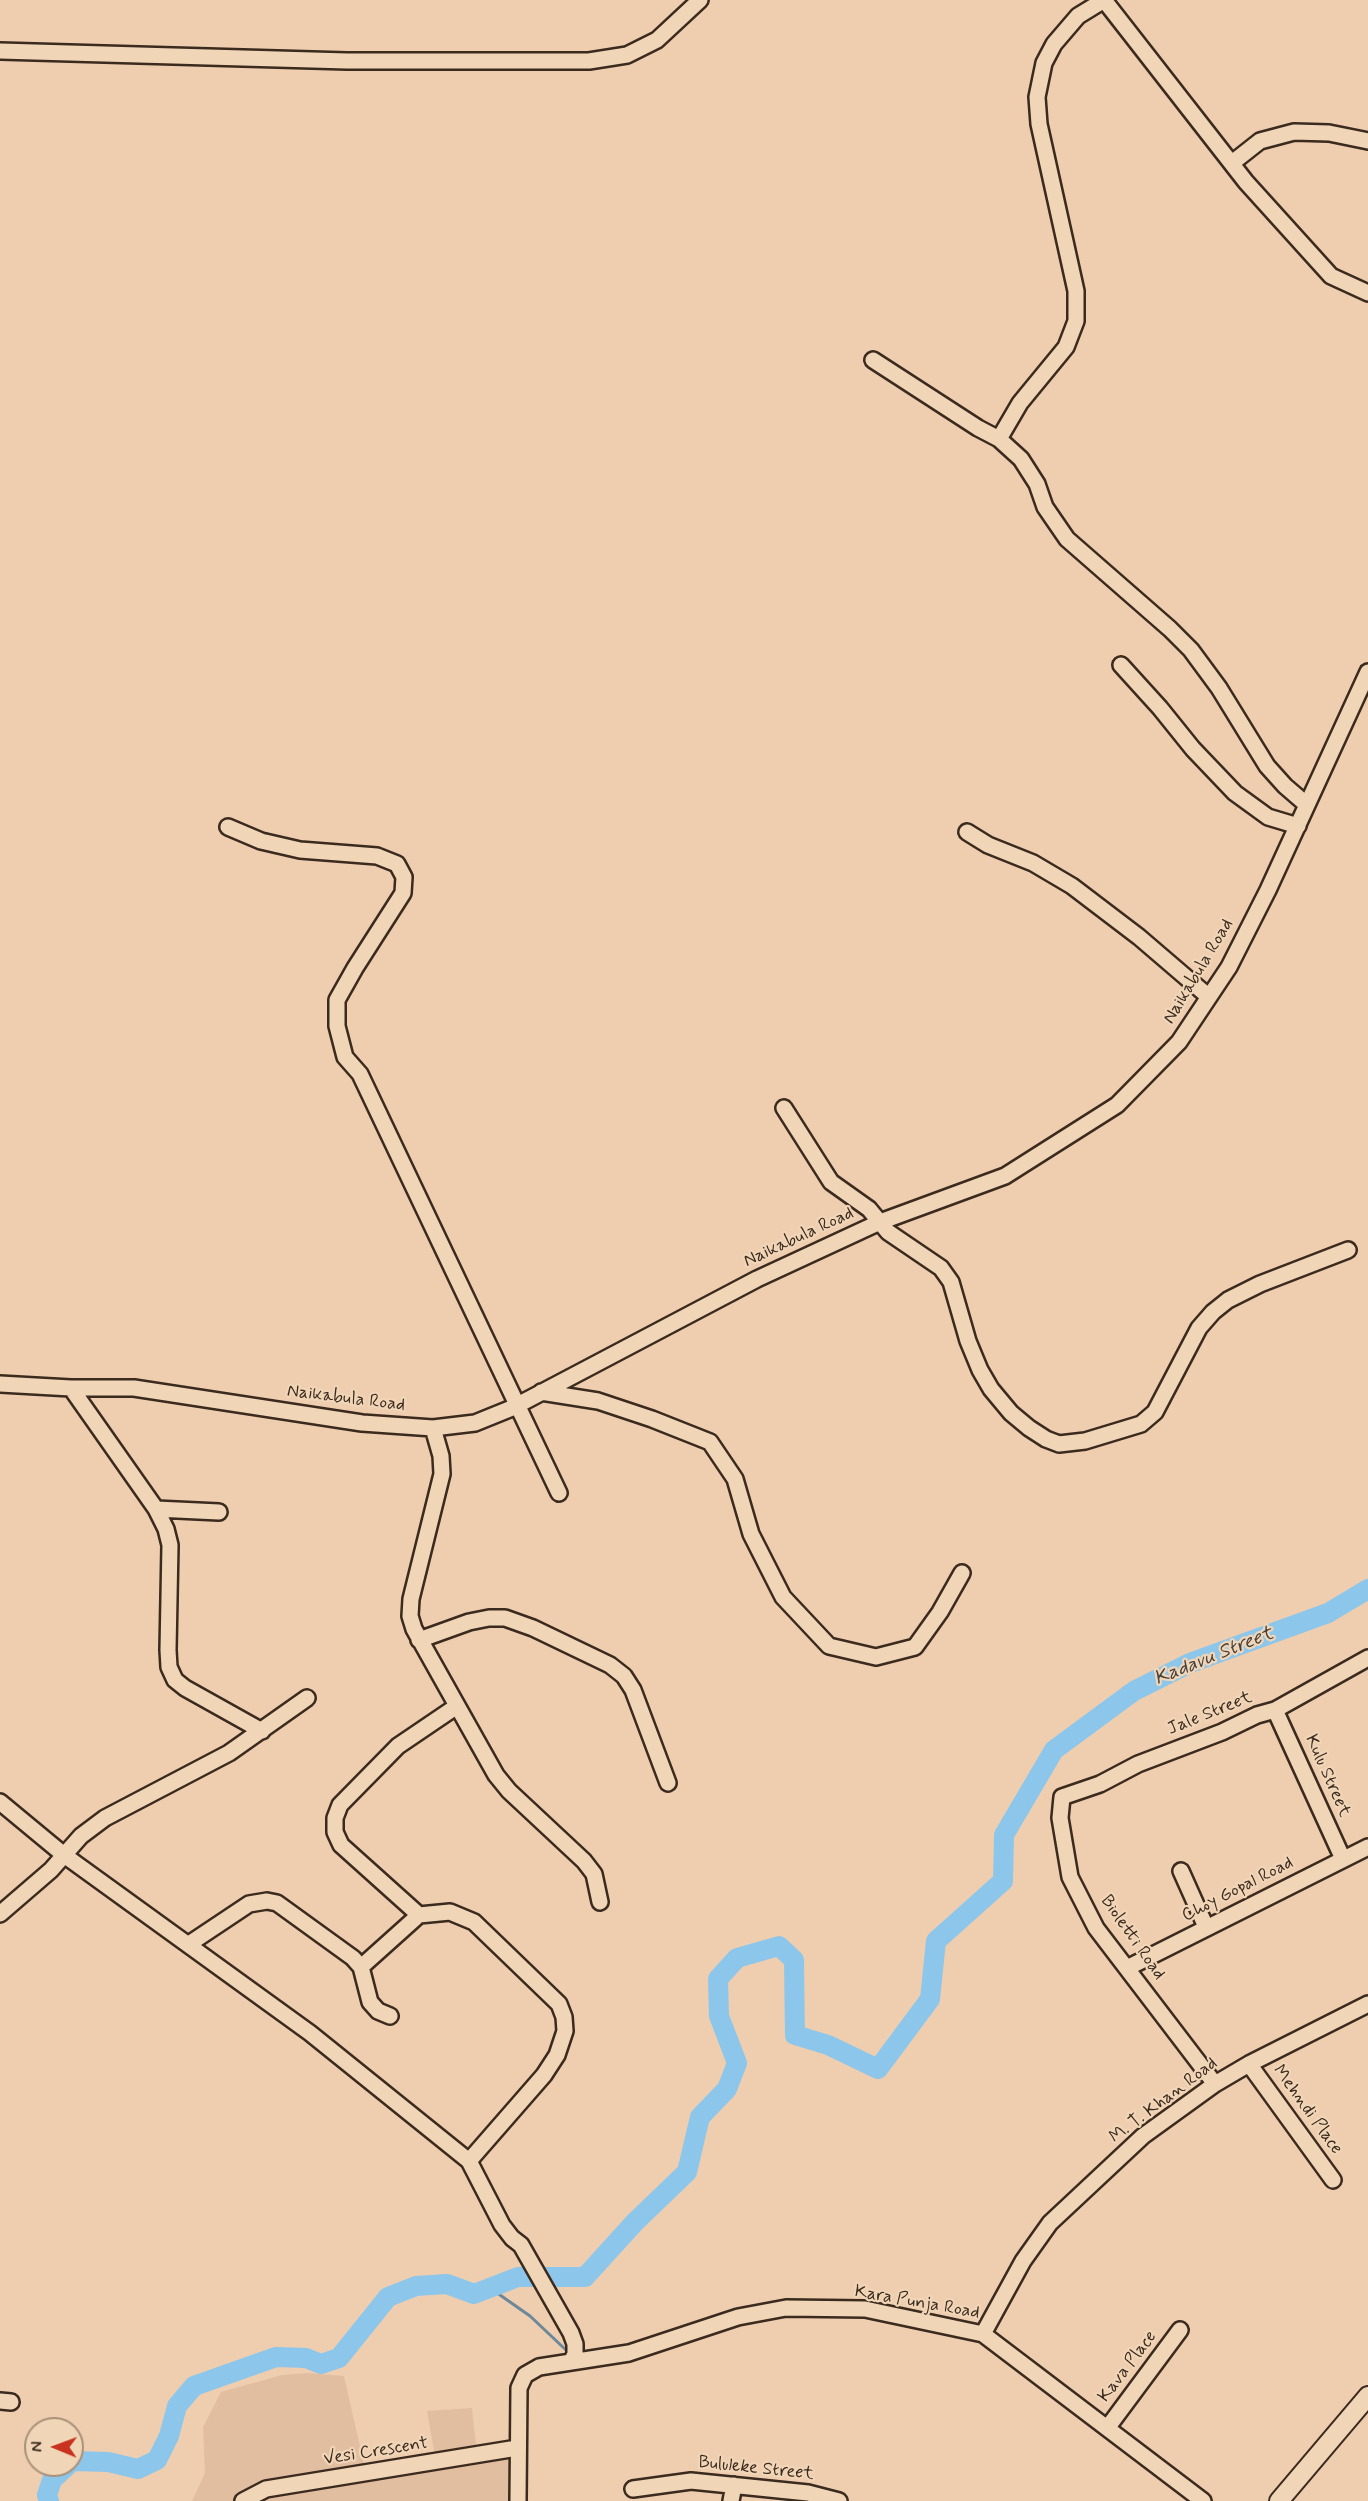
<!DOCTYPE html>
<style>
body{margin:0}
#map{position:relative;width:1368px;height:2501px;overflow:hidden;background:#efceaf;font-family:Mynerve,sans-serif}
canvas{display:block}
.north{position:absolute;left:24px;top:2417px;width:60px;height:60px;box-sizing:border-box;background:#f0d5b7;border:2px solid #a8917a;border-radius:50%;rotate:271deg;font-size:16px;font-weight:700;line-height:24px;text-align:center;color:#3b2a1e}
.north::after{content:'';display:block;margin:auto;width:21px;height:27px;background:#c8321e;clip-path:polygon(50% 0,100% 100%,50% 72%,0 100%)}
</style>
<div id="map">
<canvas width="1368" height="2501"></canvas>
<div class="north">N</div>
</div>
<script>
const g = document.querySelector('canvas').getContext('2d');
g.lineJoin = 'round';
function fill(path, color) { g.fillStyle = color; g.fill(path, 'evenodd'); }
const toPath = rows => new Path2D(rows.map(r => 'M' + r).join(''));
function stroke(path, color, width, dash) { g.strokeStyle = color; g.lineWidth = width; g.lineCap = dash ? 'butt' : 'round'; g.setLineDash(dash || []); g.stroke(path); }
function label(font, color, halo, rows, align = 'center') {
  g.font = font + ' Mynerve,sans-serif'; g.lineWidth = 4.5; g.setLineDash([]); g.textBaseline = 'middle'; g.strokeStyle = halo; g.fillStyle = color; for (const [text, x, y, turn = 0] of rows) {
    g.save(); g.translate(x, y); g.rotate((+turn || 0) * Math.PI / 180); g.textAlign = isNaN(turn) ? turn : align; if (halo) g.strokeText(text, 0, 0); g.fillText(text, 0, 0); g.restore();
  }
}
fill(toPath([
 [308,2373,344,2376,366,2473,436,2462,427,2411,472,2408,477,2455,517,2448,518,2501,192,2501,205,2473,203,2427,221,2392,282,2375]
]), '#e2bea0');
stroke(toPath([
 [490,2288,530,2316,566,2350]
]), '#6c8899', 3);
stroke(toPath([
 [72,2461,108,2462,138,2469,157,2460,169,2436,177,2406,194,2386,276,2357,306,2358,321,2364,339,2358,388,2297,416,2286,447,2284,474,2294,518,2277,585,2277,635,2222,687,2172,700,2117,727,2089,737,2063,719,2016,718,1979,737,1958,779,1946,794,1960,795,2035,828,2045,878,2069,930,1999,936,1941,1003,1881,1004,1835,1054,1750,1134,1691,1190,1663,1328,1613,1368,1589],
 [49,2501,47,2495,52,2480,68,2465]
]), '#8cc6eb', 20);
const minor = toPath([
 [1104,0,1246,182,1331,276,1368,293],
 [0,51,347,61,589,61,627,55,657,40,700,0],
 [1232,163,1260,141,1294,132,1329,133,1368,141],
 [873,360,978,428,999,439,1021,459,1037,484,1045,507,1067,539,1170,629,1191,650,1219,688,1267,766,1285,786,1307,805],
 [999,439,1020,403,1066,347,1076,321,1076,291,1039,124,1037,97,1044,63,1054,44,1078,16,1104,0],
 [1121,665,1160,708,1193,749,1235,793,1268,817,1298,826],
 [228,827,261,841,300,850,377,856,397,864,404,877,403,893,355,968,337,1000,337,1026,345,1057,360,1074,559,1493],
 [967,832,988,845,1033,863,1072,886,1139,937,1209,997],
 [784,1108,831,1182,869,1209,888,1232,941,1268,951,1282,968,1341,980,1370,991,1389,1011,1413,1029,1428,1046,1439,1059,1444,1085,1441,1141,1424,1155,1412,1199,1328,1213,1312,1228,1300,1260,1284,1348,1250],
 [0,1384,71,1388,134,1388,362,1423,433,1428,475,1423,512,1408,757,1279,880,1222,1005,1176,1117,1105,1179,1042,1229,967,1268,890,1368,672],
 [71,1388,156,1509,166,1529,170,1545,168,1650,169,1667,175,1680,185,1688,262,1731],
 [541,1392,598,1401,652,1419,710,1442,735,1479,751,1534,783,1597,829,1646,876,1657,915,1647,940,1612,962,1573],
 [433,1428,441,1456,442,1474,411,1599,410,1616,414,1629,496,1775,509,1791,584,1861,594,1874,600,1902],
 [156,1509,219,1512],
 [419,1640,469,1622,489,1618,505,1618,533,1628,610,1665,624,1676,633,1690,668,1783],
 [1275,1710,1343,1859],
 [0,1802,64,1855,310,2033,469,2161,544,2075,557,2055,565,2031,564,2017,559,2004,474,1922,450,1912,419,1915,361,1967],
 [1181,1871,1206,1927],
 [0,1914,51,1870,81,1836,105,1818,229,1753,307,1698],
 [419,1915,341,1845,335,1832,335,1818,340,1805,398,1746,457,1706],
 [189,1944,249,1904,267,1901,277,1903,353,1958,361,1967,370,2002,378,2011,390,2016],
 [1127,1968,1368,1847],
 [1249,2064,1333,2180],
 [1215,2084,1096,1928,1070,1877,1060,1818,1062,1797,1100,1784,1138,1764,1222,1732,1257,1715,1275,1710,1368,1658],
 [469,2161,502,2225,512,2238,521,2245,571,2333,575,2344,575,2354,571,2362],
 [983,2334,1023,2261,1050,2223,1143,2136,1215,2084,1249,2064,1368,2004],
 [0,2401,11,2402],
 [1108,2427,1180,2330],
 [633,2489,691,2481,808,2493,839,2501],
 [243,2501,266,2489,517,2448],
 [518,2501,519,2388,525,2375,539,2367,629,2353,738,2317,786,2308,865,2309,983,2334,1203,2501],
 [731,2501,734,2485]
]);
const major = toPath([
 [1279,2501,1368,2396]
]);
stroke(minor, '#3b2a1e', 20);
stroke(major, '#3b2a1e', 22);
stroke(minor, '#f0d5b7', 15);
stroke(major, '#f0d5b7', 18);
label('18px', '#3b2a1e', '#f0d5b7', [
 ["Naikabula Road",1199,972,-59],
 ["Naikabula Road",799,1238,-25],
 ["Naikabula Road",346,1399,7],
 ["Jale Street",1210,1714,-22],
 ["Kulu Street",1327,1776,66],
 ["Choy Gopal Road",1238,1890,-27],
 ["Bioletti Road",1132,1938,55],
 ["M. T. Khan Road",1164,2101,-37],
 ["Mehndi Place",1307,2110,54],
 ["Kara Punja Road",917,2303,10],
 ["Kava Place",1128,2367,-53],
 ["Vesi Crescent",376,2452,-9],
 ["Bululeke Street",756,2469,6]
]);
label('italic 20px', '#47413d', '#f0d5b7', [
 ["Kadavu Street",1214,1657,-22]
]);
</script>
